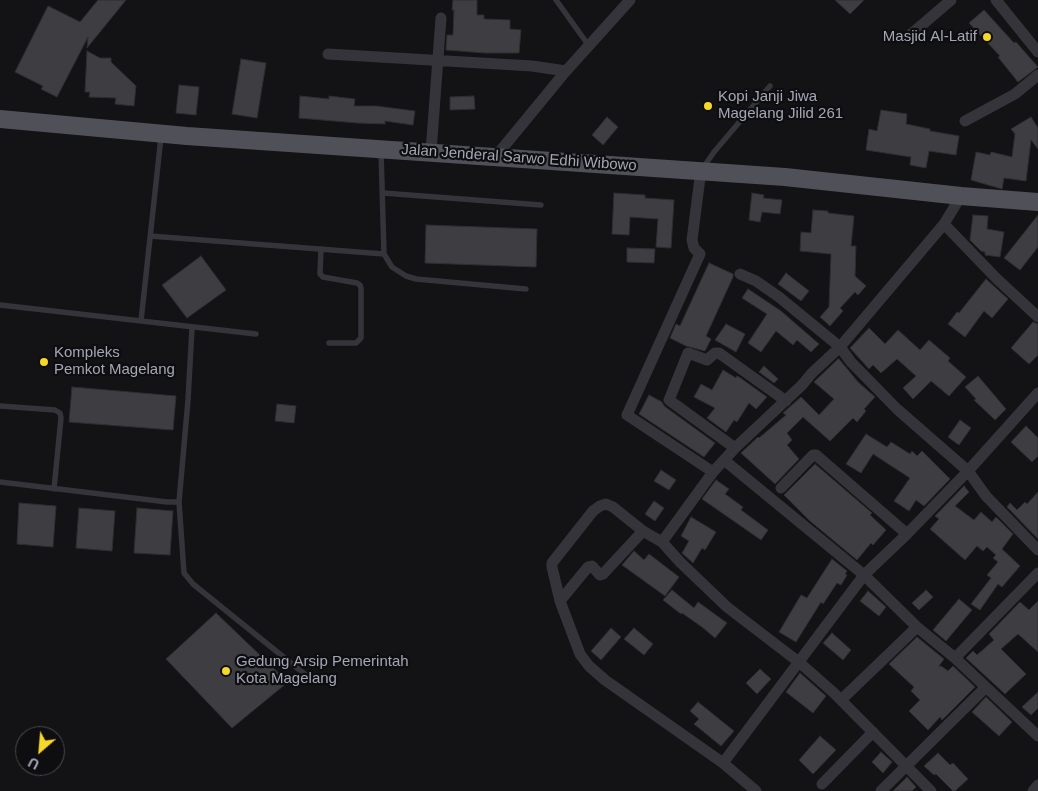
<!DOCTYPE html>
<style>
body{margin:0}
#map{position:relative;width:1038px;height:791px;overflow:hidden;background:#131315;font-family:Helvetica,sans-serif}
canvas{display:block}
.north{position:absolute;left:15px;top:726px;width:50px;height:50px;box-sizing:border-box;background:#0e0e10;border:1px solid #4a4b52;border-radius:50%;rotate:207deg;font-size:14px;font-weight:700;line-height:20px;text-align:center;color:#a4a6b6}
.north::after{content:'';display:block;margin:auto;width:18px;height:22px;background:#f5d82a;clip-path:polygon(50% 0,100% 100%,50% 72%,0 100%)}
</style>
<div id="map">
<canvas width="1038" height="791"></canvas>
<div class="north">U</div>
</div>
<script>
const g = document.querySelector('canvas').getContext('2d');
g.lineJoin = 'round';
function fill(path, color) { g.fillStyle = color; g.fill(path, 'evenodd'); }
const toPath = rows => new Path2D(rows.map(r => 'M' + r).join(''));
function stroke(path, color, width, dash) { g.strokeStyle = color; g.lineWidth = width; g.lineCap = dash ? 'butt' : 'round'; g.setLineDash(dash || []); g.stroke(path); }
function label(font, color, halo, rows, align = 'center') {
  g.font = font + ' Helvetica,sans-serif'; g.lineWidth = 4.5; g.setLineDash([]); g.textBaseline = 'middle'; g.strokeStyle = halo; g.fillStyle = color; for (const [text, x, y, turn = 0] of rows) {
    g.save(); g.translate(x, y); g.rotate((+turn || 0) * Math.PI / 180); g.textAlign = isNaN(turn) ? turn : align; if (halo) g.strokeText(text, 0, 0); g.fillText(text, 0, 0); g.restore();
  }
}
const building = toPath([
 [98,0,126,0,87,48,88,37,57,97,41,89,43,86,15,72,48,6,80,22,98,0],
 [453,0,477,0,477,15,484,15,484,19,510,20,510,29,521,30,519,53,485,53,446,50,447,35,453,35,454,10,452,10,453,0],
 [835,0,864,0,850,14,835,0],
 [984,10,1014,43,1016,42,1038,67,1018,82,998,57,1000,56,969,23,984,10],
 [87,51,100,58,111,58,111,62,136,86,134,106,115,104,116,98,89,97,90,92,85,92,87,51],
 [241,59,266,63,257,118,232,114,241,59],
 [179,85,199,87,196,115,176,113,179,85],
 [300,96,329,99,329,96,355,99,354,106,376,106,415,111,413,125,385,121,385,124,357,123,299,118,300,96],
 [474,96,475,109,450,110,450,97,474,96],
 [881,110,907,114,906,124,930,129,930,131,959,136,956,155,929,151,926,168,910,165,911,157,866,150,869,129,877,131,881,110],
 [607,117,618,127,603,145,592,135,607,117],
 [1031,117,1038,128,1038,149,1031,140,1026,181,1004,178,1002,189,971,180,976,152,990,155,991,152,1012,157,1015,134,1011,129,1031,117],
 [614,193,645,195,645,198,674,200,671,248,656,247,658,219,630,217,629,235,612,234,614,193],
 [752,193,764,195,763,198,782,200,780,214,762,212,760,222,749,220,752,193],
 [813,210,828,211,828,213,854,216,851,246,856,246,855,276,866,286,858,295,855,292,840,308,843,311,830,326,820,317,829,307,831,254,800,251,801,232,811,233,813,210],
 [973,215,988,216,987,229,1004,232,1000,257,985,255,985,252,981,251,970,240,973,215],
 [1038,215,1038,247,1020,270,1004,258,1038,215],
 [426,225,537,229,536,267,425,263,426,225],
 [627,248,655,249,654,263,627,262,627,248],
 [201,256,226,290,187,318,162,285,201,256],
 [709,263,733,274,733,277,706,336,711,339,705,351,686,346,670,338,676,324,680,326,709,263],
 [786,273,809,291,801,301,778,284,786,273],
 [986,279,1008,299,992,318,984,311,965,337,948,324,957,312,959,313,986,279],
 [748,289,781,311,819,344,811,352,797,340,793,345,776,331,761,352,748,343,767,314,742,298,748,289],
 [1033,322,1038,324,1038,355,1029,364,1011,348,1033,322],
 [726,324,745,334,736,352,715,340,726,324],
 [869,328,885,344,898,330,920,350,929,340,950,358,948,361,966,377,949,396,931,381,913,399,903,388,916,376,897,359,881,373,873,365,869,369,850,348,869,328],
 [838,359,839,359,858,382,875,397,864,409,866,411,857,422,853,418,830,441,803,417,787,433,792,440,787,445,799,459,775,484,741,453,758,437,759,438,786,415,783,413,801,397,819,415,834,399,814,382,838,359],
 [764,366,778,379,774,383,759,372,764,366],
 [723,370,736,378,737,376,739,377,767,397,756,409,749,403,737,422,734,420,726,432,707,418,715,408,694,397,701,384,712,390,723,370],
 [978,376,1006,409,995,420,974,400,976,399,965,387,978,376],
 [72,387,176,396,173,430,69,422,72,387],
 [649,395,662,402,664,406,715,443,704,457,639,414,649,395],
 [277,404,296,406,294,423,275,421,277,404],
 [960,420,971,428,959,445,948,437,960,420],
 [1026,426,1038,438,1038,456,1032,462,1011,442,1026,426],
 [866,434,887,447,891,442,910,454,912,451,917,456,922,451,950,479,924,506,916,500,909,511,894,501,910,478,873,454,861,473,846,464,866,434],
 [815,464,872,513,870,515,886,530,873,545,871,543,857,560,810,521,784,495,815,464],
 [661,470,676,480,669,490,654,481,661,470],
 [716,480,729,489,725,494,743,507,741,510,768,530,761,540,702,499,716,480],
 [964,486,969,492,955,506,974,520,981,512,992,522,996,517,1013,534,1002,549,1020,566,1002,587,998,584,980,610,971,604,991,578,987,575,998,562,993,558,996,555,987,547,983,551,977,546,965,560,930,529,939,519,935,516,964,486],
 [1038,492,1038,539,1007,507,1010,503,1017,510,1025,502,1027,504,1038,492],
 [654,501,664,508,655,521,645,514,654,501],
 [19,503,56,506,53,547,17,544,19,503],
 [79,508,115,511,112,551,76,548,79,508],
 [137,508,173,511,170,555,134,553,137,508],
 [691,517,716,532,705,550,702,548,693,563,682,553,689,541,681,536,691,517],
 [634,551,644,560,649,554,679,577,665,596,622,565,634,551],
 [832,559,847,571,845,574,847,575,841,585,837,583,823,604,821,602,796,642,779,632,801,595,807,598,832,559],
 [672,590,694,608,698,602,727,623,715,638,702,627,682,613,681,614,663,600,672,590],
 [926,590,933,597,919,610,912,603,926,590],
 [868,591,886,607,879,616,860,601,868,591],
 [959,599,972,610,946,641,933,630,959,599],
 [1038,601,1038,652,1018,634,1001,649,1026,674,1005,694,966,658,973,651,977,655,994,640,989,634,1020,602,1029,610,1038,601],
 [216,613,288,682,232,728,166,659,216,613],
 [611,628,621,637,601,660,591,651,611,628],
 [634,628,653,644,644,655,624,639,634,628],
 [832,633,851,650,843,660,823,643,832,633],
 [917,637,944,659,939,666,940,667,941,666,948,671,953,666,975,687,942,720,940,717,928,730,909,711,920,700,911,691,914,687,889,664,917,637],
 [760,669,771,679,757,694,746,683,760,669],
 [800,673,826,696,813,713,786,692,800,673],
 [1038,692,1038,708,1031,715,1022,707,1038,692],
 [986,697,1012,722,999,736,972,712,986,697],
 [698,702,734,731,721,746,694,724,699,719,690,711,698,702],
 [820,736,836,750,813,774,799,760,820,736],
 [881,752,892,762,883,773,872,762,881,752],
 [938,753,950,765,953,763,968,779,955,791,953,791,936,774,934,775,924,766,938,753],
 [907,777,916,787,912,791,893,791,907,777]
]);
fill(building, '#3e3d42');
stroke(building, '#2e2d31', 1);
stroke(toPath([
 [556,0,589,46],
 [703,168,714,152,770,86],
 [383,193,541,205],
 [150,236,384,254,381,151],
 [321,249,320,274,323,277,357,283,360,285,361,288,361,338,356,343,329,343],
 [384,254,392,267,406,276,416,279,526,289],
 [0,305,256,334],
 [141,321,161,137],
 [0,406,55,410,60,413,61,418,54,489],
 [0,482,167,502,179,502,188,400,192,328],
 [179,502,184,573,193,584,307,676]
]), '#34343a', 5.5);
stroke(toPath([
 [996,0,1038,52],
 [909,36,951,0],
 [328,54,532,66,566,71],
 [965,121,1015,94,1038,75],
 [431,152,441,18],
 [496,156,566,71,630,0],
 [701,170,692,240,694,248,700,254,627,415,713,472],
 [961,196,944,224,840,347,851,362,897,409,968,471,986,496,1038,550],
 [944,224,996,278,1038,317],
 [740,274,756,281,779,297,840,347,812,373,802,385,735,448,713,472,662,542,680,562,727,607,800,663,834,693,931,791],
 [735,448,669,400,688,353,707,360,715,353,719,353,786,401],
 [724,460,864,575,917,627,955,658,1038,736],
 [781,488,813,455,816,455,907,534],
 [662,542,643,531,613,507,606,504,600,506,593,511,552,563,552,567,560,601,580,654,589,666,605,680,723,763],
 [560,601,588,567,592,566,600,575,603,574,643,531],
 [955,658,1038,573],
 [841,700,917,627],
 [822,784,873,732],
 [756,791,723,763,864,575,907,534,968,471,1038,393],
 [881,791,986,687],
 [1033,791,1038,785]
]), '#34343a', 11);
stroke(toPath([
 [0,119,187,136,785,177,961,196,1038,202]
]), '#505059', 18);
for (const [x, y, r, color] of [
 [987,37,5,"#f5d82a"],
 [708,106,5,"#f5d82a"],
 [44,362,5,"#f5d82a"],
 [226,671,5,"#f5d82a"]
]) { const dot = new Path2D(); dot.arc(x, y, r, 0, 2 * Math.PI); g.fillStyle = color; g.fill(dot); stroke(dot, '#0e0e10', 2); }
label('15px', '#a4a6b6', '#0e0e10', [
 ["Masjid Al-Latif",977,37,"right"],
 ["Kopi Janji Jiwa",718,97],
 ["Magelang Jilid 261",718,114],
 ["Kompleks",54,353],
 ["Pemkot Magelang",54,370],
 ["Gedung Arsip Pemerintah",236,662],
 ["Kota Magelang",236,679]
], 'left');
label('15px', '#a4a6b6', '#0e0e10', [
 ["Jalan Jenderal Sarwo Edhi Wibowo",519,158,4]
]);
</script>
